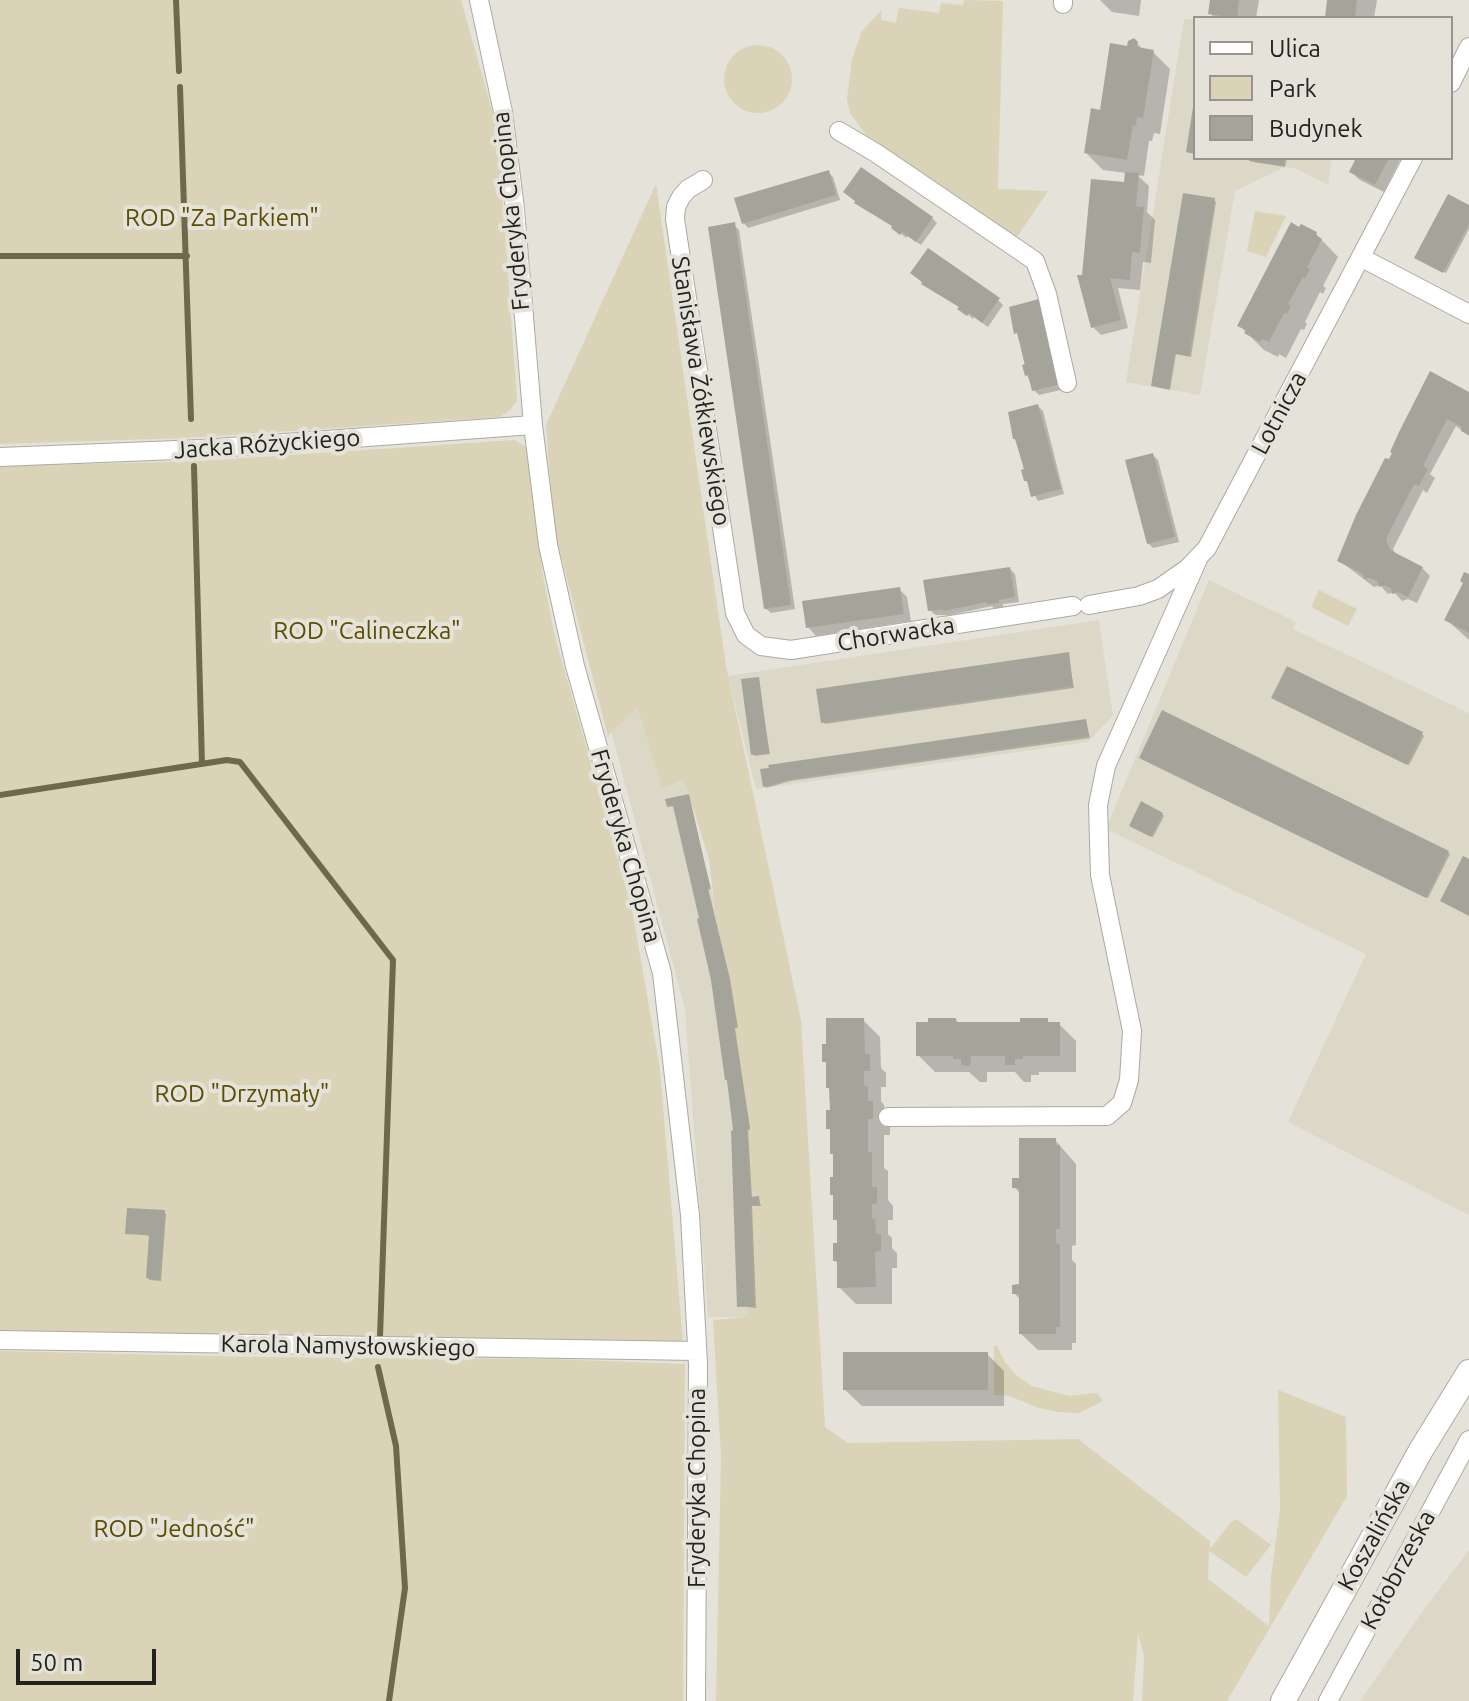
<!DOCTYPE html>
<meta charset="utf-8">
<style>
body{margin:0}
#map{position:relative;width:1469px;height:1701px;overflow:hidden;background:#e4e2d9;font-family:Ubuntu,sans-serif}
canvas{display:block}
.legend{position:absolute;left:1193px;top:16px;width:260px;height:144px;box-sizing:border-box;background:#e4e2d9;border:2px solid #96958f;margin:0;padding:10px 14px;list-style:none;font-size:24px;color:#22221f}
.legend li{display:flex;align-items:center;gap:16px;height:40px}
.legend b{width:40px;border:2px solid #96958f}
.scale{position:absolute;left:16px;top:1649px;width:140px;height:36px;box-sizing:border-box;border:4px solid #22221f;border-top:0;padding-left:10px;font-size:24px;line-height:28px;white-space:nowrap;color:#22221f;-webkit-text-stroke:6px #e4e2d9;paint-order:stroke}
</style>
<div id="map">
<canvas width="1469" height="1701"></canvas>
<ul class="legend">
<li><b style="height:10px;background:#fff"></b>Ulica</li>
<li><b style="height:22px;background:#dad3b7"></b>Park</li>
<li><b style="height:22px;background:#a5a49b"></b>Budynek</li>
</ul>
<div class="scale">50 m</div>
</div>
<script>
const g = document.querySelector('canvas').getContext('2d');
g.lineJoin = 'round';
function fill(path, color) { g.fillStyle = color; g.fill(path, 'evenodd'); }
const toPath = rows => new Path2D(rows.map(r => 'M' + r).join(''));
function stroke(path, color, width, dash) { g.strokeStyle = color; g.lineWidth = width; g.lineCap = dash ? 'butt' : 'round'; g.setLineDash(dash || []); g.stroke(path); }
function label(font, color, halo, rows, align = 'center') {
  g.font = font + ' Ubuntu,sans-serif'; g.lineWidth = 8; g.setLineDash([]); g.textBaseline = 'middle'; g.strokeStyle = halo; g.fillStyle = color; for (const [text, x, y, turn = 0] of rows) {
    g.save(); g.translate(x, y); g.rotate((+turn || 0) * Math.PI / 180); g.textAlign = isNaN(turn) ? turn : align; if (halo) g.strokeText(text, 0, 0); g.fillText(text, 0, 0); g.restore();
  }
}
fill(toPath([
 [1184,19,1195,20,1195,158,1332,158,1328,185,1297,169,1285,167,1235,191,1200,395,1126,382],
 [1209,580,1296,622,1293,629,1469,713,1469,1215,1288,1122,1366,954,1106,829],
 [1099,620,1113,716,1088,742,756,789,728,676],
 [652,700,674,733,732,977,755,1317,708,1317,685,1009,607,716],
 [1469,1550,1469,1701,1360,1701,1423,1611]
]), '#dcd8c8');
fill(toPath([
 [0,0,461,0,493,114,501,177,517,401,510,410,500,417,185,438,0,444],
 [964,0,1003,1,998,189,1048,191,1017,237,866,135,850,113,847,99,852,59,862,31,882,10,881,20,896,23,899,8,939,13,941,3,963,5],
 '724 79a34 34 0 1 1 68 0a34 34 0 1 1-68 0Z',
 [656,184,726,666,801,1020,825,1427,848,1443,1078,1439,1210,1541,1210,1549,1231,1522,1236,1519,1271,1545,1246,1577,1209,1551,1208,1579,1269,1626,1271,1577,1280,1509,1278,1390,1346,1417,1347,1496,1227,1701,1142,1701,1144,1657,1138,1633,1133,1701,716,1701,721,1456,713,1320,748,1317,732,1054,709,859,684,779,662,789,638,707,608,736,554,529,546,425],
 [1255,211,1286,216,1266,257,1247,251],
 [515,440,525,446,529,460,542,570,554,633,632,909,660,1070,683,1343,0,1332,0,466,201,461],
 [1319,590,1357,609,1348,626,1311,607],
 [994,1346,997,1346,1004,1361,1017,1376,1032,1386,1069,1396,1097,1393,1103,1401,1079,1413,1059,1412,1039,1408,1009,1396,994,1395],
 [0,1351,256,1357,551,1359,685,1364,683,1701,0,1701]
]), '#dad3b7');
fill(toPath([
 [1100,0,1141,0,1139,16,1112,12],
 [1212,0,1259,0,1256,18,1215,18,1210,13],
 [1329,0,1377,0,1374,18,1327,18],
 [1134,40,1144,51,1153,52,1170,69,1160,134,1154,133,1152,141,1149,141,1144,176,1137,175,1149,186,1147,212,1155,220,1151,263,1143,262,1140,290,1118,288,1128,328,1101,335,1093,327,1088,278,1125,184,1126,173,1103,170,1086,153],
 [1252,158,1287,158,1285,167,1253,162],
 [1358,158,1401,158,1384,192,1360,180,1351,172],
 [828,172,833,177,840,200,748,228,743,222],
 [1214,200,1216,202,1191,357,1176,354,1170,390,1156,387,1154,385],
 [862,207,932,218,937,223,921,245,908,236,906,238,894,227],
 [1469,207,1469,229,1446,273,1419,259],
 [734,225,739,230,795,609,771,613,765,608],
 [1316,234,1338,257,1323,286,1326,288,1323,294,1320,292,1305,322,1307,324,1304,330,1301,329,1286,358,1279,354,1278,357,1264,350,1239,325],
 [917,278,998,300,1003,305,988,327,974,317,973,319,961,308,938,293,937,294],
 [1012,308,1065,389,1039,395,1034,390,1027,375],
 [1469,394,1469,436,1456,426,1430,474,1435,478,1427,493,1423,490,1393,549,1396,555,1422,568,1430,576,1417,603,1408,599,1402,601,1394,592,1388,594,1380,585,1374,587,1340,561,1390,462],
 [1038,406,1043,411,1064,494,1038,501,1026,480,1018,441],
 [1153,455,1158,460,1179,542,1153,548,1148,543],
 [1010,569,1015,574,1019,602,1003,604,1003,607,994,609,992,606,950,615,935,615,930,610],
 [1469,576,1469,640,1447,620],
 [899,589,907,597,911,621,816,636,808,627],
 [1068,654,1074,688,825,724,823,722],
 [758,679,770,754,755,756,753,754],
 [1276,700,1422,734,1424,736,1409,765],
 [1086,721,1090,738,790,781,766,788,765,786,771,770],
 [1143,759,1448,852,1450,854,1428,898],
 [688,796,711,889,708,890,730,979,738,1028,735,1028,750,1130,748,1130,752,1198,758,1198,761,1206,752,1206,756,1308,739,1306,735,1131,702,920,676,807,669,806],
 [1162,814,1164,816,1153,837,1133,827],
 [863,1020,880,1037,881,1068,886,1073,886,1087,881,1087,881,1101,884,1105,884,1115,890,1120,890,1135,884,1135,884,1168,888,1171,888,1200,893,1206,893,1220,888,1220,888,1234,892,1238,892,1248,897,1253,897,1268,892,1268,892,1304,856,1304,839,1287,839,1264,835,1261,839,1223,835,1219,835,1197,832,1194,835,1179,835,1157,832,1153,832,1132,828,1128,832,1112,828,1065,824,1061],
 [956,1020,960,1024,1022,1024,1047,1020,1051,1024,1059,1024,1076,1041,1076,1072,1039,1072,1039,1075,1031,1075,1031,1082,1024,1082,1015,1072,987,1072,987,1082,980,1082,969,1072,935,1072,918,1055],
 [1055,1140,1076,1164,1076,1245,1072,1246,1072,1260,1076,1264,1076,1343,1072,1343,1072,1350,1038,1350,1021,1334,1021,1300,1014,1293,1021,1286,1021,1194,1014,1187],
 [164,1212,166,1214,161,1281,150,1280,148,1278,151,1236,127,1233],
 [987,1354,1004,1371,1004,1406,862,1406,845,1390]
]), '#0003');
stroke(toPath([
 [176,0,179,71],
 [180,87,191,419],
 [0,256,187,256],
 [194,466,202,764],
 [0,795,227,760,240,762,393,960,380,1337],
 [378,1367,396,1446,405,1588,389,1701]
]), '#6f694b', 6);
fill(toPath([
 [1210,0,1239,0,1237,18,1208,14],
 [1327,0,1357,0,1355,18,1325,18],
 [1134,38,1138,42,1137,47,1154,50,1143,118,1137,117,1136,126,1133,125,1127,160,1084,153,1091,108,1100,110,1110,43,1127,46,1128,41],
 [1193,107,1195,107,1195,154,1186,152],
 [1250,158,1285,158,1284,166,1249,161],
 [1356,158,1389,158,1375,185,1349,172],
 [861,167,933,217,916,242,902,232,900,235,891,228,892,226,854,203,855,201,843,192],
 [829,170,836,195,742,224,734,198],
 [1125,172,1139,173,1136,206,1144,207,1140,253,1132,252,1130,280,1110,278,1121,320,1091,328,1077,275,1082,275,1091,179,1124,182],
 [1183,193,1215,198,1189,356,1175,354,1169,389,1151,386],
 [1448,194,1469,205,1469,224,1443,273,1414,258],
 [735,222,791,605,764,609,708,227],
 [1291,222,1299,227,1301,224,1317,232,1316,235,1322,239,1307,268,1310,269,1305,278,1303,277,1288,304,1291,306,1287,314,1284,313,1269,342,1262,339,1260,342,1244,333,1246,330,1237,326],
 [928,248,1000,298,982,323,969,313,967,316,957,309,959,307,921,284,922,282,910,273],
 [1039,299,1061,384,1032,391,1028,375,1025,376,1022,365,1025,364,1017,333,1014,334,1009,307],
 [1430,371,1469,392,1469,435,1461,431,1462,427,1447,419,1423,466,1428,469,1419,486,1414,484,1386,539,1390,550,1423,567,1408,597,1398,592,1392,594,1391,588,1384,585,1379,587,1377,581,1370,578,1364,579,1363,574,1337,561,1356,515,1385,458,1389,459,1392,453,1390,452,1399,432],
 [1038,404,1061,489,1031,497,1027,481,1024,481,1021,470,1024,469,1015,439,1013,439,1008,412],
 [1153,453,1175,537,1147,544,1125,460],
 [1010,567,1015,597,999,600,999,603,987,604,987,602,943,611,943,609,928,611,923,580],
 [1464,572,1469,574,1469,633,1444,620,1463,583,1460,581],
 [900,587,904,614,806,628,802,601],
 [1069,652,1073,686,821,723,816,689],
 [1287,666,1423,732,1407,765,1271,698],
 [759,677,769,753,751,755,741,679],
 [1162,710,1449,851,1426,898,1139,758],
 [1086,719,1089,736,787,780,763,787,760,769,769,768,768,765],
 [689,794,710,887,708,888,729,976,737,1026,734,1027,750,1128,747,1129,751,1197,759,1196,760,1204,751,1205,754,1306,737,1307,731,1131,733,1130,727,1080,725,1080,711,980,697,919,699,918,673,806,667,807,665,799],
 [1141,801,1163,813,1151,837,1129,826],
 [1463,856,1469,859,1469,916,1440,901],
 [826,1018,864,1018,865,1054,870,1054,870,1071,864,1071,864,1086,868,1086,868,1101,873,1101,873,1119,868,1119,868,1152,872,1152,872,1187,877,1187,877,1204,872,1204,872,1219,875,1219,876,1234,881,1234,881,1251,875,1252,876,1287,837,1288,837,1261,833,1261,833,1243,837,1243,837,1220,833,1220,833,1195,830,1195,830,1177,833,1177,833,1154,830,1154,830,1129,826,1129,826,1110,830,1110,829,1088,826,1088,826,1062,822,1062,822,1044,826,1044],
 [928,1018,956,1018,956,1022,1020,1022,1020,1018,1048,1018,1048,1022,1060,1022,1060,1056,1023,1056,1023,1059,1015,1059,1015,1065,1005,1065,1005,1056,971,1056,970,1066,961,1065,961,1059,953,1059,953,1056,916,1056,916,1022,928,1022],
 [1019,1138,1056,1138,1056,1145,1060,1145,1060,1229,1056,1229,1056,1243,1060,1245,1060,1327,1056,1327,1056,1334,1019,1334,1019,1294,1012,1294,1012,1285,1019,1284,1019,1188,1012,1188,1012,1178,1019,1178],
 [127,1208,165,1210,160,1280,146,1278,149,1235,125,1234],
 [843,1352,988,1352,988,1390,843,1390]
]), '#a5a49b');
const street = toPath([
 [479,0,503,112,515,209,533,425,548,545,575,666,662,973,690,1215,698,1364,696,1701],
 [1063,4,1063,0],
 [1451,83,1469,47],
 [839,131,876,153,1035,261,1047,294,1067,383],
 [703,180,688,189,681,197,676,207,675,219,735,613,746,635,761,646,791,650,1073,606],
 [1362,258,1469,314],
 [0,457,202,449,533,425],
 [1089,605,1139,596,1158,589,1188,568,1207,548,1413,158],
 [888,1117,1107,1116,1122,1103,1129,1080,1132,1031,1100,875,1098,805,1106,766,1198,559],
 [0,1340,697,1351],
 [1328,1701,1469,1440]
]);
const secondary = toPath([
 [1283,1701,1421,1450,1469,1372]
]);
stroke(street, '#abaaa1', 20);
stroke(secondary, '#abaaa1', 26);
stroke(street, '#fff', 18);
stroke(secondary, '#fff', 24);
label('24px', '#22221f', '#e4e2d9', [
 ["Fryderyka Chopina",511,211,-96],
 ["Stanisława Żółkiewskiego",701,391,81],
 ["Lotnicza",1279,413,-62],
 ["Jacka Różyckiego",267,444,-4],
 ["Chorwacka",896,634,-9],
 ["Fryderyka Chopina",626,846,74],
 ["Karola Namysłowskiego",348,1346,1],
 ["Fryderyka Chopina",697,1488,-90],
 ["Koszalińska",1374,1535,-61],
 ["Kołobrzeska",1398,1570,-62]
]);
label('24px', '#5c4d00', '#e4e2d9', [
 ["ROD \"Za Parkiem\"",222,218],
 ["ROD \"Calineczka\"",367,631],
 ["ROD \"Drzymały\"",242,1094],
 ["ROD \"Jedność\"",174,1529]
]);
</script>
